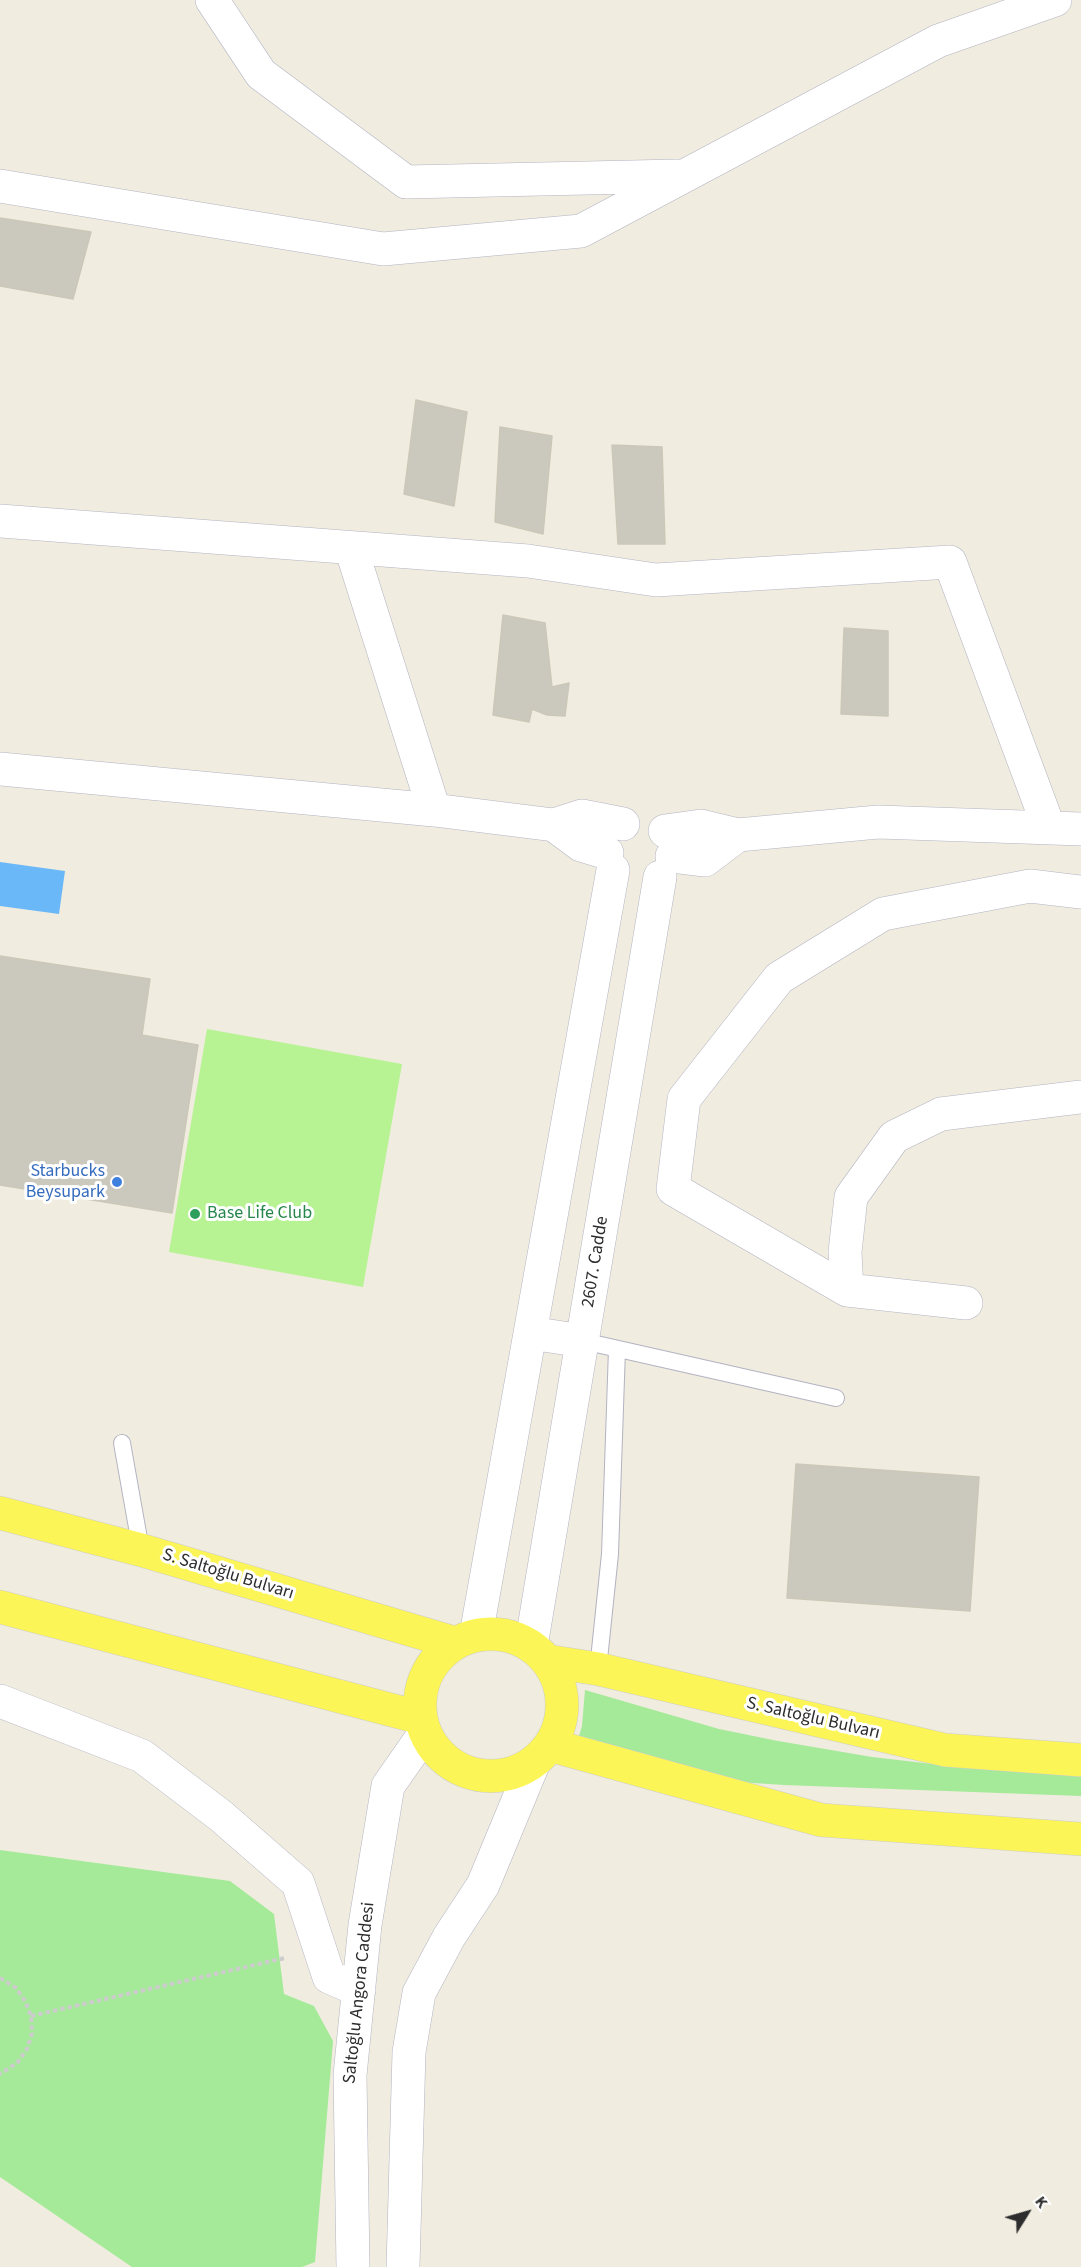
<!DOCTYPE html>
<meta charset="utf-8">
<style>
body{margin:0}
#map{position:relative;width:1081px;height:2267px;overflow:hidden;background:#f0ecdf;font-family:"Source Sans 3",sans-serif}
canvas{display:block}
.north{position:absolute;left:997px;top:2183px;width:60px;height:60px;-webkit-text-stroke:4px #fff;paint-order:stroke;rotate:53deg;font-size:16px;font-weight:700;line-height:24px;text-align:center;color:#2d2d2d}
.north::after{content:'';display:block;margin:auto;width:21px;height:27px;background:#2d2d2d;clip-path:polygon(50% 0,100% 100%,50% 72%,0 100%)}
</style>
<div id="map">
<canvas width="1081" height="2267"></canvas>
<div class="north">K</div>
</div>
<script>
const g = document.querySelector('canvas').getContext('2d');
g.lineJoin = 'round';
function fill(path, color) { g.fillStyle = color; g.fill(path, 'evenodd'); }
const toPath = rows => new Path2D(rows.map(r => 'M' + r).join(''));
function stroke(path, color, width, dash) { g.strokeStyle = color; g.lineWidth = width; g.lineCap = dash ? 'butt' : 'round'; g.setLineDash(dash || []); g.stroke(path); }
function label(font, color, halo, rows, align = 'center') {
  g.font = font + ' "Source Sans 3",sans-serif'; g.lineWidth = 6; g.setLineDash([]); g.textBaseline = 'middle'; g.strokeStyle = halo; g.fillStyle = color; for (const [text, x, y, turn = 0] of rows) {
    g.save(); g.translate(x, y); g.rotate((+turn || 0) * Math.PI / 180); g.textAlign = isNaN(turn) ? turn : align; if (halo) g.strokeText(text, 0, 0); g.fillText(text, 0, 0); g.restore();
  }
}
fill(toPath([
 [585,1690,719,1729,778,1741,872,1757,967,1768,1081,1774,1081,1796,784,1785,633,1775,570,1766,582,1726],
 [0,1850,230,1881,274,1914,284,1994,314,2006,333,2041,315,2262,302,2267,132,2267,0,2177]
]), '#a4ea98');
fill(toPath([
 [207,1029,402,1064,363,1287,169,1252]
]), '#b7f293');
fill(toPath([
 [0,862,65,871,59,914,0,906]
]), '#6bb8f9');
const building = toPath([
 [0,218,91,232,73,299,0,286,0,218],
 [416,400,467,412,454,506,404,494,416,400],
 [500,427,552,436,543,534,495,522,500,427],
 [612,445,662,447,665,544,618,544,612,445],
 [503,615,545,623,552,687,569,683,565,716,547,715,532,709,529,722,493,715,503,615],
 [844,628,888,631,888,716,841,714,844,628],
 [0,956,150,979,142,1035,198,1045,172,1213,0,1185,0,956],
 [796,1464,979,1477,970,1611,787,1598,796,1464]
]);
fill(building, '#cbc8be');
stroke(building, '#ccc8b8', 1.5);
const service = toPath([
 [583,1341,836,1398],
 [122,1443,141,1550],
 [598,1669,610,1554,617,1349]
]);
const minor = toPath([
 [212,0,261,74,406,182,677,176],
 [0,186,383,249,581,231,938,41,1055,0],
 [0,521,528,561,656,580,950,562,1049,828],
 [351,548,434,810],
 [0,769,434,810,554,825,582,816,623,824],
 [554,825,581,845,607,853],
 [665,831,701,826,738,835,878,822,1081,829],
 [672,856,705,860,738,835],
 [847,1290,673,1189,684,1099,779,978,883,914,1030,886,1081,892],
 [966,1303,847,1290,845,1252,851,1197,894,1137,941,1114,1081,1097],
 [530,1333,583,1341],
 [476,1635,613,870],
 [531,1646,660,877]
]);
const tertiary = toPath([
 [0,1701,142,1756,221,1816,298,1883,329,1977,359,1990],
 [353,2267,350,2075,365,1925,388,1786,425,1733],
 [403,2267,409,2052,419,1993,449,1937,483,1885,534,1762]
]);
const primary = toPath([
 [0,1513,141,1550,455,1643],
 [0,1607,418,1717],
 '420 1705a71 71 0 1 1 142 0a71 71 0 1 1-142 0Z',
 [547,1661,598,1669,945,1750,1081,1760],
 [550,1745,821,1820,1081,1839]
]);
stroke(service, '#b3b3c2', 18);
stroke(minor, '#b3b3c2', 34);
stroke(tertiary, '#b3b3c2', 34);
stroke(primary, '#cdcdcd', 34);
stroke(toPath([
 [0,1978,16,1988,25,2001,31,2016,32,2033,27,2049,17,2063,0,2074],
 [31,2016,285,1958]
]), '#cdcdcd', 4, [4.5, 3]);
stroke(service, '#fff', 16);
stroke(minor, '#fff', 33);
stroke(tertiary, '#fff', 33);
stroke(primary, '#fcf557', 33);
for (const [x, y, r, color] of [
 [117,1182,6,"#3f7fe0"],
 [195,1214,6,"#2e9e5b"]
]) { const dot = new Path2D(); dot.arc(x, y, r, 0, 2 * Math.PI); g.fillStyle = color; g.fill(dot); stroke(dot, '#fff', 2); }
label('18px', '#366cbe', '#fff', [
 ["Starbucks",105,1172],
 ["Beysupark",105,1193]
], 'right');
label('18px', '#27864d', '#fff', [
 ["Base Life Club",207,1214]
], 'left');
label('18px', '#2d2d2d', '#fff', [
 ["2607. Cadde",596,1262,-81],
 ["S. Saltoğlu Bulvarı",228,1575,17],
 ["S. Saltoğlu Bulvarı",813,1719,13],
 ["Saltoğlu Angora Caddesi",360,1993,-84]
]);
</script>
